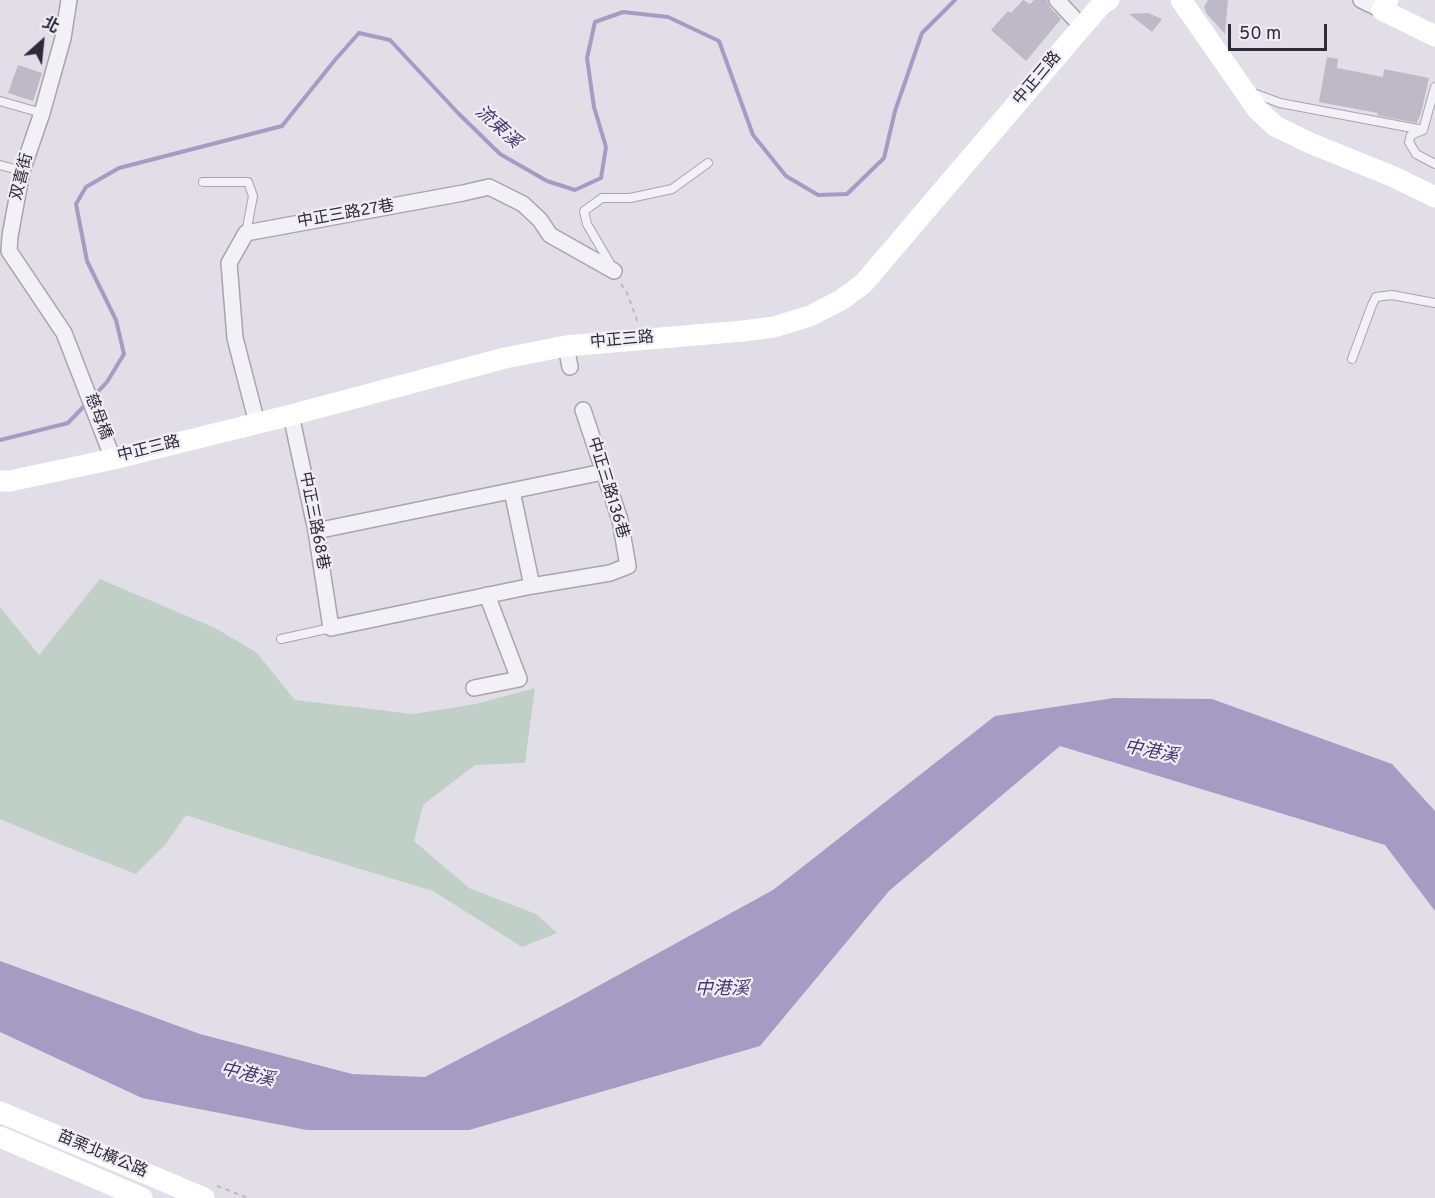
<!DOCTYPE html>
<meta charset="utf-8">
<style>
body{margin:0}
#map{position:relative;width:1435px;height:1198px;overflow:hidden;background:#e1dee7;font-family:Overpass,"Noto Sans TC",sans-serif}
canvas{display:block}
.north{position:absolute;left:12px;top:12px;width:60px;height:60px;-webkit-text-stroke:4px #efeef4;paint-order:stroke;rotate:27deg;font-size:16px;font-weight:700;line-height:24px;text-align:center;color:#2f293c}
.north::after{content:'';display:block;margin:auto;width:21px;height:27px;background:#2f293c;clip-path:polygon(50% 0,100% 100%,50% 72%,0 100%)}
.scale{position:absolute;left:1228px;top:24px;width:99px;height:27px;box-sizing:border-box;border:3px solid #2f293c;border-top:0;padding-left:8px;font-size:18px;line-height:21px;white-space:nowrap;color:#2f293c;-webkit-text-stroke:4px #efeef4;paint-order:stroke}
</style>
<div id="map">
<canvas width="1435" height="1198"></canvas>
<div class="north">北</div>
<div class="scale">50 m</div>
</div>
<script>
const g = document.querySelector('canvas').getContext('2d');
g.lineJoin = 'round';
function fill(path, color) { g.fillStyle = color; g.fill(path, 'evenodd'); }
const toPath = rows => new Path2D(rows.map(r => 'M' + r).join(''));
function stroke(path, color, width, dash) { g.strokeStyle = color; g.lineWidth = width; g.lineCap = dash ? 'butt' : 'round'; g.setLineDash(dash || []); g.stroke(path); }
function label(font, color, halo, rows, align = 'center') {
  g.font = font + ' Overpass,"Noto Sans TC",sans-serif'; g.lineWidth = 4.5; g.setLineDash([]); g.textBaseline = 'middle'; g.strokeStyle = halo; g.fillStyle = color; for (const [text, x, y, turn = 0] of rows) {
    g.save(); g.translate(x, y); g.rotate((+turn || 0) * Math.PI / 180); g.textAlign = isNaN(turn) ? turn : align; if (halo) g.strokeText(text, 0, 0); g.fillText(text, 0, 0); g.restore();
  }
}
fill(toPath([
 [100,579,215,628,256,652,295,700,413,714,476,704,535,688,525,763,475,765,423,805,414,841,469,888,536,914,557,933,522,947,433,891,241,833,186,815,165,845,136,874,59,844,0,819,0,607,39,655]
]), '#c0d0c7');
fill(toPath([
 [1114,698,1212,699,1392,764,1435,811,1435,911,1385,845,1060,746,889,891,760,1046,469,1130,307,1130,142,1098,0,1032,0,961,200,1034,352,1074,425,1077,569,1002,773,890,995,716]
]), '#a59cc4');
stroke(toPath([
 [92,398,107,382,124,354,116,320,87,261,76,204,86,187,119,168,282,126,335,60,359,33,390,40,458,113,500,154,547,181,575,190,601,178,606,147,594,107,587,58,595,22,623,12,668,17,719,41,753,135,786,176,818,195,847,194,884,158,895,111,922,33,955,0],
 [0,440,68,423,87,403]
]), '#a59cc4', 4);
fill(toPath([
 [1023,0,1030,4,1034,0,1047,0,1050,7,1061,19,1026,61,991,30,1008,11,1011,13],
 [1208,0,1228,0,1225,34,1206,13,1204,7],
 [1148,13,1162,19,1152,32,1129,14],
 [1327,57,1338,59,1337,68,1383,77,1384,69,1429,78,1421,113,1417,123,1380,116,1377,115,1378,113,1319,102],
 [18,65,42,73,33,101,8,93]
]), '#bdb9c6');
const lane = toPath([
 [1253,93,1280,103,1423,130,1435,87],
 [0,101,42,113],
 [1423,130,1411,135,1409,142,1416,154,1435,164],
 [0,165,22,171],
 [203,182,248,182,253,196,246,233],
 [611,265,587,224,584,211,602,198,630,198,672,189,708,163],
 [1352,359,1372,305,1376,297,1392,295,1435,303],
 [281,639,331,628]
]);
const street = toPath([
 [69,0,63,38,42,113,22,171,10,236,9,251,64,333,113,459],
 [1057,0,1082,27],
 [1361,0,1382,10],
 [566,346,570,367],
 [291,415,316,531,331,628,532,586,610,573,628,566,620,520,583,410],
 [257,423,235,338,229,263,246,233,463,193,489,187,523,204,540,220,550,235,614,271],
 [512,491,532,586],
 [316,531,603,472],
 [474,688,519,679,487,595]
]);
stroke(lane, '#a8a4b0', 10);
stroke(street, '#a8a4b0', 18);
stroke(toPath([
 [621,284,627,293,638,323],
 [217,1186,248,1198]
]), '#bbb9c1', 2, [4.5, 4.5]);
stroke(lane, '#f2f1f5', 8);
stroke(street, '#f2f1f5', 15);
stroke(toPath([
 [1181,0,1257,109,1275,126,1310,143,1394,177,1435,197],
 [1388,0,1382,10,1435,36],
 [0,481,10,481,113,459,291,415,505,358,566,346,743,331,774,327,810,316,841,300,863,284,1082,27,1102,4,1109,0],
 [0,1112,204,1198],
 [0,1137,142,1198]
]), '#fff', 21);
label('16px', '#2f293c', '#efeef4', [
 ["中正三路",1038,79,-50],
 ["双喜街",23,177,-76],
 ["中正三路27巷",346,215,-10],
 ["中正三路",622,341,-5],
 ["慈母橋",97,417,69],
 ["中正三路",149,450,-14],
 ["中正三路136巷",607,488,73],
 ["中正三路68巷",313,521,79],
 ["苗栗北橫公路",102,1155,23]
]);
label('italic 18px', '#44366d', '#efeef4', [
 ["流東溪",497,128,42],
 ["中港溪",1151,753,11],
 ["中港溪",722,990],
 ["中港溪",247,1076,13]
]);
</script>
